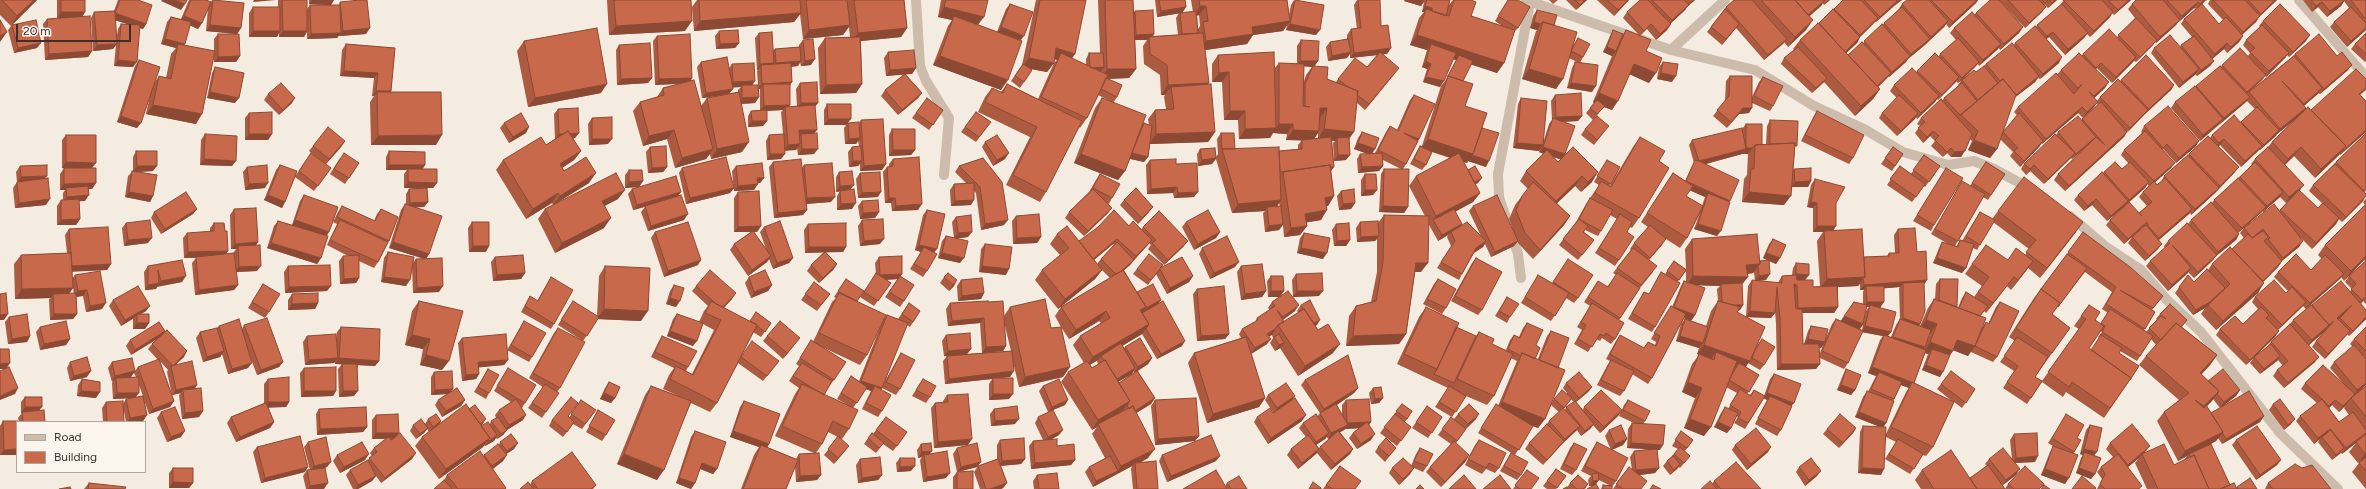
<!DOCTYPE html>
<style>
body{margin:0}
#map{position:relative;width:2366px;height:489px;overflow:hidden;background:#f4ebe1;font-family:Figtree,sans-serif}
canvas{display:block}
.legend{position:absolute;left:16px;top:421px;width:130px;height:52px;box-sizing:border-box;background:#fbf5ee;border:1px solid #aea6a0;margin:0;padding:5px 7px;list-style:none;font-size:12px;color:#3b302b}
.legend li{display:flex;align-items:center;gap:8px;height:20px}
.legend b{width:20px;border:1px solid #aea6a0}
.scale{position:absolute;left:16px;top:24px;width:115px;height:18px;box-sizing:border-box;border:2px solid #3b302b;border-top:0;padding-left:5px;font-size:12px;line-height:14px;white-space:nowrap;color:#3b302b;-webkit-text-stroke:3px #fbf5ee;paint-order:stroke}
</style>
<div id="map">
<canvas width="2366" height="489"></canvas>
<ul class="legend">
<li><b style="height:5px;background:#cdbbac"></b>Road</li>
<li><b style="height:11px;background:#c8694b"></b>Building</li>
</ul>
<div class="scale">20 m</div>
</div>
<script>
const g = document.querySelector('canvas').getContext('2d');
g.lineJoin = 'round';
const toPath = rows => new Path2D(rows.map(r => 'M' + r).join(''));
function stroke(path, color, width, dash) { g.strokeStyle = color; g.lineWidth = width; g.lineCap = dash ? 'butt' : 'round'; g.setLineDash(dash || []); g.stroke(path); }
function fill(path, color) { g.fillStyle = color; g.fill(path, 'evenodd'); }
stroke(toPath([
 [916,0,920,66,926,81,949,118,944,175],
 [1526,0,1671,50,1755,70,1814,106,1864,129,1903,152,1948,165,1974,161,1994,169,2031,189],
 [2299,0,2366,77],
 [1671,50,1725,0],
 [2070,216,2106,247,2141,270,2167,300,2201,332,2280,433,2338,489],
 [1506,218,1499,197,1498,174,1530,2],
 [1511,233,1518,254,1521,278]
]), '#cdbbac', 10);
fill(toPath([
 [0,0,37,0,11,26,0,15],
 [57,0,85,0,82,17,92,51,88,57,45,60,43,24,47,19,67,18,57,18],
 [118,0,138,0,146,24,143,29,140,28,133,67,114,66,116,44,113,49,93,51,91,18,94,12,114,11],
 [115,20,128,24,121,24,118,29,116,41],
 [189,0,206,0,211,2,212,0,241,28,237,34,206,31,208,8,202,23,198,29,190,25,184,45,214,51,214,39,218,34,240,56,236,62,214,62,214,56,196,124,146,114,150,96,137,128,117,122,135,66,139,60,155,82,159,76,166,78,171,54,176,48,161,44,167,22,171,17,181,19],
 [278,0,307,0,307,9,310,5,326,5,309,4,309,0,334,0,331,5,339,5,340,2,366,34,339,36,339,35,337,38,307,39,307,32,304,37,279,37,279,33,277,37,249,37,249,13,253,7,278,7],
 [607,0,691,0,685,31,609,35],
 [697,0,904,0,907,28,901,37,861,41,862,84,856,93,820,94,818,48,825,38,850,37,849,27,843,35,803,39,800,14,794,22,694,31,692,7],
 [941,0,988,0,978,25,997,32,1006,9,1010,4,1021,40,1001,90,933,65,948,26,952,20,938,17],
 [1036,0,1086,0,1072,58,1086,65,1086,59,1089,53,1100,53,1098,0,1133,0,1134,12,1135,11,1154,34,1153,36,1178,35,1176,18,1179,13,1157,17,1155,0,1185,0,1186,7,1182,13,1193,12,1191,0,1287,0,1289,15,1291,5,1294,0,1316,35,1286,30,1287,25,1283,31,1253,35,1247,44,1205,50,1208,85,1215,132,1208,142,1150,144,1148,157,1144,162,1130,159,1125,171,1118,180,1074,163,1095,108,1102,98,1112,102,1098,95,1087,118,1080,128,1079,127,1046,192,1040,202,1006,185,1030,137,978,112,985,97,992,88,1001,92,1007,84,1038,99,1054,63,1057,60,1054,59,1054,63,1047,72,1030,69,1032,70,1020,88,1011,81,1022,65],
 [1199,15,1200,26,1198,29,1197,16],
 [1135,40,1147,40,1143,46,1144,64,1160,75,1161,95,1165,95,1164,97,1166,109,1155,110,1148,119,1149,125,1144,123,1113,103,1117,97,1108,79,1129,78,1136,69],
 [1357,0,1381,26,1391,48,1387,54,1383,54,1395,73,1365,110,1357,103,1349,138,1346,160,1334,161,1333,143,1335,141,1332,140,1334,167,1331,171,1334,196,1328,206,1327,206,1321,220,1307,222,1307,226,1300,235,1284,237,1283,225,1279,230,1265,232,1263,213,1265,211,1232,213,1216,159,1212,164,1198,166,1197,154,1200,149,1216,157,1218,154,1217,139,1221,133,1235,149,1279,151,1298,149,1298,145,1302,140,1286,140,1287,134,1273,133,1270,138,1239,139,1238,120,1224,120,1222,82,1212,82,1212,64,1218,55,1274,69,1279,63,1297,64,1297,46,1301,40,1318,61,1314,66,1327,79,1336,82,1338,79,1367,67,1377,55,1350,58,1350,54,1347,58,1328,61,1326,47,1330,42,1347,39,1347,35,1351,29,1357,29,1354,5],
 [1304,66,1312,67,1306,75,1304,81],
 [1318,133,1318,138,1314,139],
 [1279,203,1280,206,1277,206],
 [1405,0,1450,0,1447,11,1449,5,1453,0,1471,0,1471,16,1502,26,1495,21,1508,0,1518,0,1518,28,1514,32,1504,63,1497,73,1471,64,1463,81,1465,106,1482,128,1486,167,1468,161,1467,163,1464,162,1468,170,1478,183,1475,184,1480,193,1473,202,1455,212,1462,224,1460,226,1481,236,1469,211,1473,206,1516,238,1509,219,1515,205,1522,196,1528,189,1520,181,1526,171,1544,154,1539,152,1541,149,1539,151,1513,148,1518,104,1521,98,1544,140,1549,124,1552,120,1551,101,1555,95,1582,116,1578,121,1563,122,1565,154,1592,182,1581,192,1575,186,1557,203,1570,216,1564,225,1533,259,1518,243,1518,241,1514,246,1491,257,1485,244,1483,247,1474,253,1462,274,1459,280,1437,268,1451,246,1447,237,1448,235,1438,241,1428,223,1421,272,1415,272,1406,334,1399,344,1346,346,1349,316,1356,306,1371,302,1377,272,1377,239,1375,241,1357,242,1356,228,1360,222,1378,223,1384,215,1425,216,1409,186,1416,176,1450,158,1432,152,1426,165,1422,170,1410,164,1417,151,1420,146,1422,146,1441,86,1445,81,1456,60,1453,59,1440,87,1423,82,1427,69,1422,67,1427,50,1410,45,1419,18,1424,12,1422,12,1424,2,1421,6,1404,1],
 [1553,157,1561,159,1558,162],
 [1549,0,1558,0,1553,4],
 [1566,0,1587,0,1576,10],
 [1597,0,1629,0,1614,16],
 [1640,0,1695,0,1687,7,1685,10,1670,24,1671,24,1667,30,1656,40,1647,29,1640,36,1646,51,1649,83,1629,74,1612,110,1604,107,1593,120,1586,113,1594,103,1593,102,1612,56,1603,52,1610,36,1613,30,1623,34,1626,30,1640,36,1623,18,1627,12],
 [1734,0,1830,0,1824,5,1823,3,1821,6,1809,16,1806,30,1788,47,1784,42,1764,60,1736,28,1722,45,1707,32,1726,7],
 [1843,0,1902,0,1894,6,1876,22,1875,22,1860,37,1857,43,1846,53,1848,55,1863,43,1898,10,1902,4,1907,0,1978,0,1976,3,1949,28,1946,24,1944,27,1928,42,1926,44,1908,59,1906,62,1889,77,1888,77,1878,87,1880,89,1873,99,1855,116,1824,82,1812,93,1781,64,1784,58,1794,50,1793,49,1800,40,1833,10],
 [1999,0,2057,0,2048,8,2045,5,2042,12,2025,28],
 [2064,0,2131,0,2114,15,2112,13,2110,17,2090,37,2087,34,2084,38,2065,55,2049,37,2046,39,2059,63,2040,79,2038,78,2035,82,2014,98,2002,134,2017,115,2014,112,2018,107,2057,75,2061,70,2082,55,2083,54,2117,37,2135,18,2128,9,2132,4,2136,0,2207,0,2206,1,2206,0,2201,5,2219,24,2223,20,2208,4,2210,0,2277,0,2259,17,2256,22,2242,35,2243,36,2239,42,2227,53,2224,49,2212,59,2214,61,2210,66,2197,76,2195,74,2179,88,2151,53,2154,48,2180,47,2181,45,2192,37,2181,24,2184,19,2196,9,2194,8,2178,22,2176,25,2156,43,2155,42,2153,45,2136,62,2134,61,2112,83,2097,68,2096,70,2105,88,2094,98,2097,101,2100,97,2120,81,2121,80,2174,85,2171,90,2145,114,2126,133,2124,137,2065,191,2054,180,2058,174,2087,146,2072,159,2071,158,2044,184,2030,171,2026,175,2021,169,2024,164,2056,135,2058,132,2081,120,2098,105,2097,103,2094,107,2083,118,2078,113,2042,144,2042,143,2039,147,2020,167,2010,156,2013,152,2000,139,1997,149,1990,158,1968,150,1972,141,1970,139,1961,157,1951,157,1947,153,1943,157,1931,146,1935,141,1930,136,1923,143,1915,133,1920,126,1917,124,1921,118,1942,101,1944,98,1958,86,1958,85,1961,81,1958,83,1956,81,1938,100,1937,99,1935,102,1917,119,1916,117,1897,136,1879,118,1882,113,1897,98,1890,91,1894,85,1916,72,1917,71,1939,56,1940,54,1956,40,1950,33,1954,28,1975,14,1976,13,2023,27,2019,33,2000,50,1999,48,1979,66,1978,64,1965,77,1976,72,1984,66,1986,64,2014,45,2015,43,2036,27,2037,25,2060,5],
 [2303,0,2366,0,2366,31,2365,30,2347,47,2330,27,2334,22,2349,8,2344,1,2341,6,2327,17,2318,7,2312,12],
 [1537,10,1554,25,1573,46,1578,38,1583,57,1580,63,1592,92,1567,88,1572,68,1575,62,1579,63,1569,58,1556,89,1522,79,1536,31,1537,30,1530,28,1533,16],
 [2263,21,2306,41,2289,57,2287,55,2285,58,2266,77,2265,76,2262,80,2250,91,2292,57,2295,54,2348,70,2320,94,2318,93,2304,106,2306,108,2304,110,2311,110,2360,95,2366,132,2340,155,2340,154,2315,178,2294,156,2285,165,2300,191,2318,208,2322,203,2309,191,2313,185,2336,162,2366,133,2365,193,2363,201,2342,222,2339,219,2336,224,2312,249,2301,238,2299,247,2282,261,2278,267,2263,282,2258,293,2216,330,2201,314,2205,308,2193,315,2175,293,2188,275,2194,282,2208,270,2212,264,2232,249,2244,238,2240,233,2244,228,2279,211,2296,193,2286,203,2280,197,2263,212,2263,211,2238,233,2239,234,2236,240,2216,256,2213,260,2194,278,2188,272,2168,291,2146,266,2150,261,2165,248,2164,246,2168,241,2188,224,2191,220,2212,203,2214,200,2238,178,2252,165,2251,164,2255,159,2268,147,2272,142,2294,120,2276,135,2260,150,2259,150,2241,167,2220,145,2218,146,2235,172,2215,193,2191,215,2190,213,2159,240,2158,249,2145,261,2128,243,2132,237,2143,228,2143,227,2124,244,2106,225,2110,220,2139,213,2147,206,2139,197,2143,192,2149,186,2147,184,2145,188,2124,207,2107,221,2092,205,2084,211,2074,200,2078,195,2104,172,2122,169,2129,164,2121,155,2124,150,2142,133,2141,132,2144,126,2199,141,2195,147,2176,163,2163,149,2162,150,2175,163,2171,168,2155,182,2157,185,2161,182,2164,176,2188,155,2208,136,2210,138,2212,135,2241,122,2255,109,2247,101,2200,141,2171,108,2175,102,2221,67,2222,65,2248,56,2250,53,2243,45,2246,40,2260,27,2259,26],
 [12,25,37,48,14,53,8,30],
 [719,31,739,43,735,48,716,49,715,36],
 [759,33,773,51,775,49,799,47,799,45,803,40,811,65,801,66,800,62,798,66,791,67,792,82,790,85,790,105,789,107,797,106,796,89,800,83,815,106,814,154,798,155,797,148,796,150,785,150,781,159,767,160,766,141,769,135,783,134,781,112,783,110,767,111,767,121,763,126,748,127,748,116,751,111,760,110,760,89,759,89,759,97,755,103,741,104,742,152,711,159,710,154,706,159,675,168,667,139,643,146,633,111,640,102,657,97,663,88,679,84,655,85,653,41,657,36,692,78,691,80,701,106,707,98,724,95,702,98,697,67,701,62,729,68,732,64,755,81,752,85,758,85,757,71,758,70,757,70,755,38],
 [733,87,741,87,738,90,738,92,729,94,733,89],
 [2366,33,2366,61,2365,62,2351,49,2355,44],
 [524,41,601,93,528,107,517,51],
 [346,44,395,48,391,91,391,92,436,145,371,145,370,102,374,96,372,96,374,78,340,76,342,50],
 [619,45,652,78,648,83,617,85,616,50],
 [888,52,916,68,912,74,905,74,922,93,918,98,898,115,881,96,885,90,904,74,886,76,884,58],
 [1663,62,1672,82,1657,79,1659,67],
 [215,67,235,103,207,98,212,73],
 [1730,76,1752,97,1759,82,1763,77,1773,106,1770,111,1752,103,1749,113,1739,114,1727,128,1713,116,1725,101,1726,81],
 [268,94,292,103,279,115,264,100],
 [1414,95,1419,139,1406,164,1403,169,1408,207,1404,213,1379,212,1381,174,1384,169,1401,169,1383,160,1383,166,1379,171,1358,173,1357,159,1360,154,1368,154,1354,149,1358,138,1362,132,1375,149,1372,153,1375,153,1386,132,1390,126,1397,130,1410,100],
 [927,98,943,110,929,130,912,118],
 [827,104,848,123,859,124,861,120,886,164,882,170,860,171,860,164,858,166,849,167,848,152,852,147,859,146,858,141,856,144,845,144,844,128,846,125,824,125,824,110],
 [558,109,579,133,575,138,573,139,581,151,574,160,562,168,564,171,589,183,557,203,618,199,604,206,604,228,555,253,538,219,545,209,553,205,552,203,526,219,496,170,503,160,546,145,555,139,554,114],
 [1817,111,1853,158,1849,164,1801,141,1814,116],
 [976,112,991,122,976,142,961,132],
 [249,113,272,134,268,140,245,140,245,118],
 [592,118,608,144,589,145,588,124],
 [1770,120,1795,150,1793,170,1794,169,1811,181,1808,187,1792,187,1784,205,1742,202,1744,179,1747,175,1748,154,1742,154,1742,153,1742,154,1705,164,1729,202,1717,236,1694,229,1700,213,1687,238,1680,248,1663,237,1662,245,1649,260,1653,272,1640,288,1619,320,1615,339,1611,344,1602,338,1600,341,1596,339,1588,352,1574,344,1582,330,1577,327,1590,306,1584,302,1598,281,1607,287,1616,275,1613,273,1631,250,1630,249,1634,243,1648,227,1641,222,1673,173,1685,181,1692,166,1694,163,1689,145,1692,140,1742,129,1746,124,1762,144,1766,144,1767,126],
 [1690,190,1705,197,1702,206,1686,196],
 [504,123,526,133,509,143,500,128],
 [892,129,915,150,911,155,889,156,889,135],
 [1585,129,1605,131,1594,145,1581,135],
 [205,134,232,166,200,165,201,140],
 [66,135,92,168,96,183,92,189,88,189,85,201,79,201,80,219,76,225,57,225,57,206,61,200,63,200,63,193,65,190,60,190,60,174,64,168,80,168,62,168,62,140],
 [1640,137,1659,161,1639,218,1632,228,1630,227,1627,232,1619,260,1615,266,1595,253,1617,219,1610,215,1601,231,1598,236,1585,230,1584,232,1594,240,1578,260,1559,245,1576,222,1586,204,1599,185,1594,182,1607,160,1611,184,1609,186,1610,186,1633,147],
 [345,141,341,147,326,164,331,168,314,191,295,177,282,208,264,200,276,170,280,165,296,175,311,153,323,162,309,151,313,146],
 [985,142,1005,159,993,166,982,147],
 [650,147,667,167,663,172,648,173,646,152],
 [1893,147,1903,154,1892,171,1881,164],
 [136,151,153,171,139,172,153,196,150,202,125,197,128,176,133,171,133,157],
 [389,151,425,165,422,169,437,183,433,188,427,188,428,202,424,207,416,207,429,254,426,259,439,292,413,293,412,267,406,286,381,282,384,258,388,252,412,264,416,259,424,259,389,248,401,210,405,204,406,204,406,194,409,189,421,188,404,188,404,174,407,170,386,170,386,157],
 [1924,155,1940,166,1925,187,1924,186,1912,202,1887,185,1900,166,1911,174],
 [340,158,359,163,345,184,330,174],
 [983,158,1004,225,981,230,976,193,974,191,971,205,951,206,950,190,954,184,967,184,955,172,959,166],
 [893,159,918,210,892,211,891,203,885,203,883,172,887,167,889,167,889,164],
 [1150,160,1176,164,1194,197,1174,198,1173,193,1147,194,1146,165],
 [773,162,802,168,804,165,831,202,806,204,807,210,803,215,774,218,769,167],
 [1986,162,2005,174,1988,200,1983,197,1955,246,1956,247,1960,240,1962,241,1980,212,1992,219,1998,211,2076,232,2040,278,2028,268,2011,290,2007,286,1986,313,1984,311,1980,316,1982,328,1986,322,1988,324,1996,307,2000,302,1997,357,1993,362,1971,352,1971,351,1968,356,1953,350,1950,355,1940,377,1922,370,1928,354,1925,353,1914,383,1952,401,1937,389,1941,384,1975,389,1962,408,1954,402,1933,447,1926,456,1923,455,1910,474,1885,459,1896,442,1886,437,1881,475,1858,473,1860,432,1863,426,1880,427,1855,417,1863,397,1867,391,1868,392,1876,376,1868,373,1880,340,1883,336,1862,332,1848,363,1844,369,1820,358,1816,369,1777,370,1776,324,1775,311,1775,313,1771,318,1746,317,1748,286,1752,280,1755,281,1754,272,1753,273,1747,274,1742,284,1743,305,1740,310,1738,311,1737,312,1756,347,1762,339,1764,365,1760,370,1748,363,1746,367,1759,375,1747,394,1750,395,1754,390,1764,396,1770,379,1774,374,1791,406,1781,430,1777,436,1755,424,1767,400,1764,398,1745,429,1734,423,1738,417,1736,416,1731,428,1727,433,1714,427,1721,413,1725,407,1728,409,1737,393,1726,387,1704,436,1684,428,1695,398,1682,392,1692,364,1699,355,1697,354,1699,348,1676,341,1681,324,1685,319,1706,326,1711,311,1718,301,1717,289,1720,286,1697,285,1695,315,1691,321,1684,318,1652,378,1648,384,1632,374,1624,391,1620,396,1597,385,1607,366,1610,361,1606,359,1616,341,1620,335,1644,348,1648,342,1655,345,1656,342,1651,339,1667,312,1671,306,1672,307,1681,286,1684,281,1686,281,1686,271,1678,281,1655,327,1652,332,1628,319,1644,292,1649,294,1661,272,1665,274,1674,261,1686,269,1685,249,1692,239,1760,261,1767,260,1763,258,1769,244,1773,239,1780,258,1776,264,1769,261,1766,280,1756,281,1778,283,1779,281,1782,276,1792,275,1793,268,1796,263,1809,275,1805,280,1813,287,1820,286,1817,241,1823,232,1813,232,1813,208,1807,207,1811,185,1815,179,1836,203,1836,226,1833,231,1864,257,1887,256,1889,253,1895,253,1894,235,1898,229,1917,252,1927,280,1924,284,1920,324,1919,326,1920,326,1928,308,1934,299,1935,299,1936,284,1940,279,1958,308,1962,298,1966,292,1974,297,1982,286,1965,274,1972,264,2008,260,2025,255,2029,249,1993,222,1977,250,1973,248,1966,268,1962,273,1933,263,1939,248,1942,242,1950,245,1931,234,1959,187,1962,181,1970,186],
 [1860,284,1860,290,1864,290,1863,292,1863,304,1854,302,1841,321,1836,319,1832,324,1826,338,1811,326,1808,331,1804,344,1803,344,1802,313,1834,313,1838,307,1838,287,1858,286],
 [1900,287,1899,288,1900,319,1896,325,1891,337,1888,336,1891,332,1880,308,1884,288],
 [1866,307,1869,307,1866,311,1864,321],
 [1863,325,1862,330,1860,329],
 [1930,333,1930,334,1925,347],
 [1823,345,1820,353,1819,347,1821,348],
 [1901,385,1909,388,1906,392,1886,434,1883,427,1886,423,1893,401],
 [20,166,45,178,46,205,15,208,13,188,17,182,16,172],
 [736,166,764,178,760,183,758,183,754,190,734,191,732,171],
 [247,167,265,188,245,190,243,172],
 [682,168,734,188,730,193,686,204,679,173],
 [1946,168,1934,225,1931,231,1913,221],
 [629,170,643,181,639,187,625,188,625,175],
 [839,172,852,209,837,210,837,196,840,191,836,192,836,177],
 [860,173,878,197,858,198,856,179],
 [1100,174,1112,198,1109,204,1106,202,1112,208,1108,213,1084,236,1065,218,1069,212,1089,192,1096,180],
 [1365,174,1377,190,1373,195,1361,196,1361,180],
 [632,189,681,192,678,196,684,220,648,231,641,212,645,207,633,210,628,194],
 [1341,191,1355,203,1351,209,1339,210,1337,196],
 [738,192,761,226,757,232,754,232,766,249,760,232,764,227,793,258,789,263,773,269,769,259,767,262,748,276,730,250,734,244,751,232,734,232,734,198],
 [304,195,327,236,321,258,317,264,267,248,274,226,278,221,292,225,300,201],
 [2366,199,2366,304,2363,301,2361,304,2366,310,2366,319,2349,336,2347,334,2325,359,2312,347,2316,341,2327,329,2326,330,2309,345,2315,362,2284,388,2273,376,2277,370,2283,366,2278,360,2277,361,2260,374,2250,363,2254,357,2267,347,2271,342,2290,324,2293,320,2312,305,2350,291,2352,289,2345,282,2349,276,2365,261,2364,260,2344,281,2341,277,2306,309,2303,306,2278,330,2275,337,2246,365,2216,335,2220,329,2243,324,2258,309,2252,302,2255,297,2286,293,2288,291,2274,277,2278,272,2311,270,2322,259,2318,255,2325,245,2365,205,2363,202],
 [1124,200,1149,212,1138,224,1120,205],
 [862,201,879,212,875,218,860,219,858,206],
 [342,206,374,221,377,214,381,209,389,241,378,262,374,268,359,261,359,278,356,283,340,284,339,261,343,256,348,256,327,245,337,224,333,222,338,212],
 [197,209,193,214,161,234,151,218,154,212],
 [234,209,258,242,256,245,257,271,236,272,238,285,234,290,195,295,192,263,196,258,184,258,183,238,187,233,210,232,210,228,214,223,225,231,227,254,234,253,234,252,236,249,231,249,230,215],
 [927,210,934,253,927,271,923,277,910,269,921,252,915,250,923,215],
 [1016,216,1041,237,1037,243,1013,244,1012,221],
 [956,217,968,237,957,238,960,263,938,258,942,241,946,236,954,238,952,222],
 [862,220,880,244,860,246,858,226],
 [472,222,486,252,469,252,468,228],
 [1186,222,1220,232,1216,238,1194,250,1182,227],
 [126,223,148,243,124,246,122,228],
 [808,224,846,247,843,252,826,252,837,264,833,270,819,283,807,271,811,265,824,252,805,253,804,230],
 [1336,224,1350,240,1346,246,1334,246,1332,230],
 [1129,226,1141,230,1143,227,1184,246,1164,265,1148,249,1151,245,1149,243,1130,265,1124,270,1137,292,1161,300,1158,304,1182,346,1157,359,1142,334,1122,346,1124,348,1125,347,1152,358,1148,364,1138,371,1155,398,1151,404,1136,413,1148,458,1140,463,1158,489,1133,489,1131,469,1132,466,1093,487,1085,472,1089,467,1105,458,1092,434,1097,427,1092,430,1061,382,1068,372,1084,363,1073,345,1080,336,1101,323,1099,321,1069,339,1061,327,1063,377,1019,387,1012,358,1010,377,998,378,1009,399,989,400,989,384,992,379,945,384,943,361,947,356,944,356,942,341,946,335,971,349,967,354,1011,351,1004,322,1006,346,1003,351,982,353,980,323,948,326,946,309,950,303,988,302,1004,316,1010,307,1051,328,1061,327,1055,316,1061,307,1110,278,1101,269,1102,270,1095,279,1058,309,1035,280,1042,270,1060,255,1050,244,1057,234,1079,241],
 [1113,244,1114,245,1101,259,1097,264,1094,260],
 [1098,360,1097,361,1098,364,1092,368,1090,365],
 [1133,371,1134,373,1119,383,1118,382,1132,374],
 [69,229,111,264,107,270,72,271,72,279,75,275,102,309,86,312,83,296,76,297,77,314,73,319,50,320,49,299,51,298,15,299,14,264,21,255,67,253,65,235],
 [73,288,74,294,69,294],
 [655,232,698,265,664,277,651,238],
 [2083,232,2163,296,2152,310,2155,312,2144,330,2146,332,2157,320,2156,319,2160,314,2187,320,2182,327,2217,355,2210,365,2201,375,2208,381,2240,390,2236,396,2222,407,2264,416,2260,422,2222,444,2218,438,2216,441,2211,444,2230,485,2236,488,2237,487,2257,489,2147,489,2135,463,2139,458,2128,467,2140,489,2097,489,2102,479,2097,472,2101,467,2113,457,2106,449,2110,443,2146,452,2174,465,2185,459,2187,456,2178,461,2157,421,2164,412,2179,400,2139,365,2146,356,2156,345,2151,339,2137,361,2120,351,2119,353,2130,380,2104,418,2066,392,2063,397,2042,382,2027,404,2003,388,2014,371,2000,362,2015,341,2009,337,2034,298,2065,257],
 [2085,272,2112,292,2102,309,2108,313,2101,324,2095,320,2089,305,2074,326,2079,329,2042,381,2035,377,2070,328,2052,314],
 [2101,331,2102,332,2098,337,2099,338,2091,350,2089,348],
 [2213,399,2220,408,2211,413,2207,406],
 [1304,233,1323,259,1297,253,1300,238],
 [985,244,1006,275,979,272,981,249],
 [1202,248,1235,267,1210,279,1199,254],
 [495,257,525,273,521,279,493,281,491,262],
 [879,257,902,274,900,277,904,301,900,307,885,297,898,279,886,280,891,283,874,306,860,297,876,274,875,263],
 [1476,258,1482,310,1478,315,1451,301,1472,263],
 [1568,259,1578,298,1574,303,1566,298,1551,321,1521,303,1538,275,1552,283],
 [148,266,182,282,157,286,156,289,145,290,144,272],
 [288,266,327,291,285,293,284,272],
 [605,266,641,321,598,319,583,341,558,325,569,307,597,316,599,276],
 [1241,266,1266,291,1262,297,1241,300,1237,272],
 [1161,268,1193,276,1189,282,1167,294,1156,274,1148,285,1133,274,1137,269],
 [1296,274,1319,296,1293,297,1292,280],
 [1271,276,1280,296,1295,311,1283,320,1284,322,1298,313,1297,311,1301,305,1317,325,1315,326,1333,353,1298,376,1280,348,1275,351,1270,343,1273,338,1272,335,1269,336,1267,344,1251,354,1265,398,1259,407,1207,423,1188,363,1194,353,1241,338,1239,334,1242,329,1255,322,1257,318,1270,310,1268,308,1272,302,1279,297,1268,297,1267,281],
 [551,277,554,324,551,329,521,312,530,296,537,301],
 [749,277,772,285,768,291,751,298,745,283],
 [944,277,954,286,949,291,940,283],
 [846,279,857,301,867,355,860,365,822,347,834,380,830,385,824,395,848,405,837,399,851,376,859,381,883,320,887,315,898,319,909,303,920,311,910,327,907,325,884,383,898,358,901,353,900,389,896,395,882,388,881,390,882,411,878,417,862,409,871,391,866,389,853,408,849,429,842,439,840,438,845,451,834,464,824,455,838,437,828,432,822,444,816,453,821,475,817,480,796,482,795,466,786,489,741,489,754,455,759,447,730,437,740,407,744,401,769,444,767,447,796,459,799,454,814,453,775,436,795,394,799,388,789,381,799,366,796,364,811,340,813,342,832,302,836,298,834,297],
 [1438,279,1446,308,1442,314,1423,304,1434,284],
 [961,280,984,293,981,299,958,301,957,286],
 [814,282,830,294,817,311,801,300],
 [263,284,269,312,265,318,248,308],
 [674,285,676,307,666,304,670,291],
 [696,286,732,299,724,308,750,321,771,323,761,337,753,332,741,356,779,361,763,381,738,363,717,403,710,412,691,403,657,480,617,464,645,395,651,386,679,396,663,389,669,375,674,368,651,357,659,341,662,336,688,367,686,371,692,374,714,330,703,324,693,346,667,336,673,319,677,314,699,322,704,311,708,306,692,291],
 [1197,289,1229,334,1225,339,1197,341,1193,294],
 [292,294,318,303,315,309,288,310,288,300],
 [1507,297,1510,317,1507,323,1495,316],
 [113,300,146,311,141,314,149,323,145,329,133,329,133,319,134,318,121,326,109,306],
 [419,301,442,370,420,365,423,349,405,345,412,311],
 [1426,307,1456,327,1476,336,1479,332,1492,344,1506,350,1510,340,1514,335,1519,337,1523,328,1527,323,1536,345,1535,359,1538,359,1547,336,1551,331,1558,368,1551,404,1554,399,1567,393,1563,388,1566,383,1592,387,1588,392,1576,402,1583,410,1584,407,1622,410,1624,405,1628,400,1645,421,1643,424,1660,450,1657,450,1659,468,1655,473,1639,475,1641,489,1613,489,1629,467,1632,470,1630,457,1634,451,1649,449,1627,448,1628,429,1632,423,1634,423,1619,416,1621,411,1618,416,1600,433,1593,425,1590,429,1581,436,1577,430,1562,444,1543,465,1525,449,1529,443,1545,427,1549,421,1559,412,1551,405,1545,419,1538,428,1533,426,1515,455,1478,433,1496,404,1498,406,1517,361,1511,358,1494,396,1487,405,1466,396,1452,417,1435,407,1448,388,1397,364,1419,317],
 [1571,399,1574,402,1566,407,1565,410,1564,408],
 [9,317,30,336,27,342,8,344,5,322],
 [524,321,532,357,529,362,507,350],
 [244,325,283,362,279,367,257,375,251,359,248,368,228,374,222,354,220,357,203,362,196,338,200,332,217,328,219,326,242,329],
 [40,327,70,339,66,345,40,350,36,332],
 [341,327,379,361,375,366,358,365,354,396,339,397,338,369,342,364,335,364,335,362,334,363,305,365,303,342,307,336,336,340,337,332],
 [2366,327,2366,385,2354,395,2366,386,2366,489,2352,472,2359,463,2364,459,2358,463,2349,452,2356,443,2342,454,2341,453,2332,460,2318,442,2320,439,2314,444,2296,421,2300,416,2317,403,2301,389,2305,383,2343,383,2330,368,2334,362,2353,347,2350,344,2354,339],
 [2332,405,2339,412,2346,405,2344,408,2349,415,2339,422,2329,408],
 [558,328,560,388,557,392,546,412,542,418,528,408,543,387,529,378,554,333],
 [165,331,184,357,175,365,195,389,203,411,199,417,182,419,179,395,181,393,172,395,167,372,168,370,160,361,174,401,170,407,149,414,144,400,147,415,143,421,137,422,126,422,124,411,124,422,103,422,102,408,106,402,123,404,126,399,131,398,113,399,112,383,113,381,112,382,108,368,112,362,135,371,138,367,158,360,148,349,152,344,156,340,131,355,126,346,130,340],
 [134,373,136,377,130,377],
 [139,385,143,396,136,397],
 [767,336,796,343,783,359,763,341],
 [462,338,508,360,504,365,479,367,479,374,476,379,462,381,458,343],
 [70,362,87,377,70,381,67,368],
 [304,368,336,391,333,396,301,397,300,373],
 [508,368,525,403,522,408,523,420,507,430,503,435,497,439,496,438,494,441,485,446,484,445,483,447,439,479,415,446,422,437,429,432,427,429,424,433,416,439,410,431,413,425,425,424,428,419,441,421,439,424,469,409,482,425,481,426,490,424,491,421,496,418,495,415,499,410,511,402,494,391],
 [488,369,489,393,486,399,474,392],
 [1846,369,1855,390,1851,395,1837,390,1843,375],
 [434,372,451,391,465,400,461,406,442,417,435,405,438,400,447,394,431,395,431,377],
 [82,379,96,398,77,396,78,385],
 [268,379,289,402,286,407,268,407,274,422,270,428,236,442,227,423,231,417,264,403,264,384],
 [923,379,930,397,926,403,912,396],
 [1305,380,1358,388,1354,393,1337,405,1342,415,1342,405,1346,400,1371,422,1369,425,1371,440,1357,449,1349,438,1353,433,1359,428,1345,429,1344,430,1340,432,1353,449,1350,454,1331,470,1317,453,1298,469,1287,455,1291,449,1306,437,1299,428,1303,423,1317,417,1320,413,1301,385],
 [1332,436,1319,448,1316,445,1325,439,1327,437,1328,439],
 [609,382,615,398,611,403,600,399,605,388],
 [1043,386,1065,405,1048,412,1039,391],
 [1373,388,1383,398,1379,403,1371,404,1369,393],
 [947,395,968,445,934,448,931,408,935,403,943,402,943,401],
 [1268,395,1295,396,1292,400,1302,421,1268,444,1254,422,1257,417,1273,412,1265,400],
 [25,397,39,411,45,422,19,422,18,418,22,413,21,413,21,402],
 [581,400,596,410,582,429,573,424,563,437,549,426,552,420,568,417,569,418],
 [1155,400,1199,436,1195,441,1155,445,1151,406],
 [1402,404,1412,411,1405,422,1411,427,1397,446,1380,433],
 [2273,404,2291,424,2284,430,2269,410],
 [1427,406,1442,417,1428,438,1412,428],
 [319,409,367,427,363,432,317,435,316,414],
 [994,409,1015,424,991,426,990,414],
 [598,410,606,435,602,441,586,432],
 [161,412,181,437,167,442,157,418],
 [1458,414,1476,419,1465,429,1462,435,1456,443,1466,461,1441,487,1426,472,1430,467,1451,444,1438,435,1451,417,1459,424,1454,419],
 [376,415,396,437,412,459,381,483,376,476,372,481,358,489,353,489,346,475,350,470,368,460,372,456,370,453,374,448,386,439,372,439,372,420],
 [886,417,903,438,893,451,883,444,876,453,864,444,868,438,873,434],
 [1038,417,1059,435,1052,439,1057,446,1075,460,1071,465,1031,469,1029,446,1033,441,1043,440,1035,423],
 [2063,420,2077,438,2081,440,2073,454,2065,484,2041,475,2050,452,2053,446,2048,443],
 [3,421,17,422,17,455,0,455,0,426],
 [2090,425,2094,456,2095,474,2091,479,2076,473,2081,458,2083,455,2080,454,2086,430],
 [1856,428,1853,433,1839,448,1823,434,1827,429],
 [1609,430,1627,439,1623,445,1612,450,1616,481,1612,487,1612,489,1601,489,1603,485,1609,485,1599,480,1596,484,1593,486,1589,486,1588,480,1591,476,1581,471,1593,448,1597,442,1611,450,1605,436],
 [695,431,717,469,713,474,700,469,695,483,691,489,676,483,691,437],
 [1681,431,1693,440,1685,451,1686,461,1680,468,1679,467,1677,469,1670,475,1663,466,1667,461,1672,456,1678,449,1672,446],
 [2014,434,2035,462,2015,463,2016,475,2002,485,2005,489,2008,484,2040,489,1921,489,1915,480,1922,470,1970,478,1987,466,1985,464,1989,459,2012,459,2010,440],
 [1000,440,1025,459,1021,464,1001,466,1007,483,1003,488,1001,489,980,489,974,472,978,466,997,459,997,445],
 [1479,440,1499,468,1495,473,1486,469,1482,474,1465,465,1475,445],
 [2236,440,2281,460,2277,465,2256,480,2232,445],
 [308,442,327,467,324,468,324,489,306,489,303,476,307,470,310,470,304,447],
 [500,442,514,449,506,454,503,461,493,469,506,489,434,489,443,482,447,475,484,456,499,445],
 [1574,443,1576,470,1572,475,1560,469,1570,448],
 [921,444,930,454,946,478,923,482,920,460,922,457,918,458,917,450],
 [1735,445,1768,452,1747,470,1732,450],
 [257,447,305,472,261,483,253,452],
 [1378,447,1396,448,1385,462,1375,452],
 [957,448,981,462,977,467,958,472,973,489,953,489,953,477,957,472,953,454],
 [1420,448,1427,466,1423,472,1412,467,1414,468,1410,474,1399,485,1389,473,1392,468,1411,466,1416,454],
 [1511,453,1521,475,1517,480,1500,471],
 [337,455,365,460,340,473,333,461],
 [1162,455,1216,461,1167,482,1159,461],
 [900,458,911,471,897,472,896,463],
 [860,459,882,475,878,480,858,483,856,465],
 [1340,466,1356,489,1323,489],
 [1799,467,1817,476,1805,486,1796,472],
 [173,468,193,483,189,488,169,488,169,473],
 [1556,469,1566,476,1556,489,1547,489,1543,486],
 [1527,470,1531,489,1513,489],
 [1037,475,1059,489,1034,489,1033,481],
 [532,481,596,485,593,489,520,489,530,485],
 [1714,481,1761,489,1701,489,1712,484],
 [89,483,125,489,84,489],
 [1227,483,1247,489,1183,489,1225,487],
 [1570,483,1588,484,1585,489,1563,489,1567,488],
 [2268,483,2331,489,2265,489]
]), '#ac5a40');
fill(toPath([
 [34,0,37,0,11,26,17,16],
 [162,0,175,0,185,4,181,10,161,1],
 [254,0,276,0,253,2],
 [312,0,334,0,331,5,309,4],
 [1405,0,1422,0,1424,1,1421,6,1404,1],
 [1585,0,1587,0,1576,10,1580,5],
 [1628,0,1629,0,1614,16,1618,10],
 [1693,0,1695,0,1687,7,1685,10,1668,26,1672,20],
 [1825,0,1821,6,1802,23,1805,17],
 [1828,0,1830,0,1824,5],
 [1899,0,1902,0,1894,6,1898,1],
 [1977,0,1978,0,1976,3,1949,28,1953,22],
 [2055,0,2057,0,2048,8,2052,3],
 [2129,0,2131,0,2114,15,2118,10],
 [2204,0,2206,0,2196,10,2200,4],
 [2275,0,2277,0,2259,17,2256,22,2239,37,2243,32,2258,18,2261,14],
 [2345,0,2341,6,2327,17,2330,11],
 [1897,1,1893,7,1876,22,1880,17],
 [2198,2,2194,8,2179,22,2182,16],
 [2322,2,2318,7,2312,12,2316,6],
 [1200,6,1206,6,1199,15,1194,16],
 [1425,6,1432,8,1429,13,1426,9,1424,12,1422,12],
 [944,7,984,17,977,26,954,16,952,20,938,17],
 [1186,7,1182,13,1157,17,1161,11],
 [2046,7,2042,12,2025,28,2029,23],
 [61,12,85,12,82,18,57,18],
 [2113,12,2110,17,2090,37,2094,31],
 [115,13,146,24,143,29,111,19],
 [801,13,794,22,694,31,700,21],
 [184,16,202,23,198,29,180,21],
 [1878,18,1874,23,1856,41,1860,35],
 [1813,20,1806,30,1788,47,1795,37],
 [2180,20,2176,25,2156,43,2160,37],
 [692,21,685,31,609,35,616,26],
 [1290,21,1283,31,1253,35,1247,44,1199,51,1206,41,1252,27],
 [1948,21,1944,27,1928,42,1926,44,1908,59,1906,62,1889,77,1892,72,1910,57,1911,54,1929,39,1931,37],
 [1534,22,1541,24,1537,30,1530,28],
 [1290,24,1320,30,1316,35,1286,30],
 [1671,24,1667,30,1656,40,1660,34],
 [1739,24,1735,29,1722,45,1726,39],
 [210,25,241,28,237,34,206,31],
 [850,25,843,35,803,39,809,30],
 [1001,27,1024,36,1020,41,997,33],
 [2023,27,2019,33,2000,50,2004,44],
 [370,28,366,34,339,36,343,31],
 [907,28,901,37,851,42,858,33],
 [2366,28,2365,31,2347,47,2351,41],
 [253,31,280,31,277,37,249,37],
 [283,31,307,31,304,37,279,37],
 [7,32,0,42,0,36],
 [2053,32,2049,37,2043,42,2047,36],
 [341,33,337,38,307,39,311,34],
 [2088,33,2084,38,2065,55,2068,49],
 [1154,34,1151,39,1149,37,1147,40,1132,40,1136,35],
 [1417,35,1504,63,1497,73,1457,60,1459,55,1456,60,1429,51,1431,44,1427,50,1410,45],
 [2310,35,2306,41,2289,57,2293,52],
 [2243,36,2239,42,2227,53,2231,47],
 [1860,37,1857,43,1839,60,1843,54],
 [165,39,185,44,181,49,178,44,176,48,161,44],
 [1787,39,1783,44,1764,60,1768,55],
 [2157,40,2153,45,2136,62,2140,57],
 [41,43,37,48,14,53,18,48],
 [739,43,735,48,716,49,720,44],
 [2227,43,2224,49,2211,60,2215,54],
 [117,44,113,49,93,51,97,45],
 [2001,44,1998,49,1979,66,1983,60],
 [1607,47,1616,51,1612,56,1603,52],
 [1056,48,1075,54,1068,64,1061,53,1057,60,1050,57],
 [1391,48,1387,54,1350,58,1354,53],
 [92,51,88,57,45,60,49,54],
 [1351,52,1347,58,1328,61,1332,56],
 [2289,53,2285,58,2266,77,2269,71],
 [240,56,236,62,214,62,218,57],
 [940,56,1008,80,1001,90,933,65],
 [2062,57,2059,63,2040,79,2043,74],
 [2136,57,2132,63,2112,83,2116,77],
 [1029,58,1054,63,1047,72,1022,67],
 [815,59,811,65,801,66,805,61],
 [118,60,137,62,133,67,114,66],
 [801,61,798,66,772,68,776,63],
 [1300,61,1318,61,1314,67,1297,66],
 [1426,61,1431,64,1427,69,1422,67],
 [2214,61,2210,66,2197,76,2201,70],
 [1979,62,1975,67,1958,83,1962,78],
 [774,63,770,69,761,65,758,70,757,70,760,64],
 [1634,64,1656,73,1649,83,1627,73],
 [2352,65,2348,70,2320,94,2324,89],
 [1104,67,1100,73,1090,68],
 [916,68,912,74,886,76,890,70],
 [1399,68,1395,73,1365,110,1369,104],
 [1107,69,1136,69,1129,78,1101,79],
 [1529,69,1563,79,1556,89,1522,79],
 [2199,69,2195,75,2179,88,2183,82],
 [344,71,378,73,374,78,340,76],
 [1229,72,1222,82,1212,82,1219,73],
 [1661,73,1676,76,1672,82,1657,79],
 [1891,73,1887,78,1871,94,1875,89],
 [2266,75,2262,80,2243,97,2247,92],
 [2039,76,2035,82,2009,102,2013,97],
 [1426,77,1444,81,1440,87,1423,82],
 [1959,77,1956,82,1938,100,1942,95],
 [652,78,648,83,617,85,621,79],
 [692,78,689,83,655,85,659,79],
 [1827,78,1823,83,1812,93,1816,88],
 [755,81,751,87,742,85,741,87,729,88,733,82],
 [792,82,788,87,763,84,760,89,758,89,762,84],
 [2109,82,2105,88,2090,102,2094,96],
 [1209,83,1202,92,1171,87,1165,95,1161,95,1168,85],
 [1571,83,1596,86,1592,92,1567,88],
 [607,84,601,93,528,107,535,98],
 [862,84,856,93,820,94,826,85],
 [2174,85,2171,90,2145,114,2149,109],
 [2322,88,2318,94,2300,109,2304,104],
 [2366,88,2366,90,2355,99,2359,94],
 [733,89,729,94,702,98,706,93],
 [1880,89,1873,99,1855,116,1861,106],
 [376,91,391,91,388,97,377,92,374,96,372,96],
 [210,92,239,98,235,103,207,98],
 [922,93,918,98,898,115,902,110],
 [1599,93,1618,101,1612,110,1604,107,1593,120,1604,107,1593,102],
 [1939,96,1935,102,1917,119,1921,113],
 [759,97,755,103,739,104,742,98],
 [2250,97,2246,102,2220,124,2224,118],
 [295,98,292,103,279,115,283,110],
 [2098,102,2094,107,2083,118,2087,112],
 [801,103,818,103,814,108,797,108],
 [153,105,202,114,196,124,146,114],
 [790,105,786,110,785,107,783,110,760,111,764,106],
 [2082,107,2078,113,2042,144,2046,139],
 [1320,108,1327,108,1320,118],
 [1743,108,1752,108,1749,113,1739,114,1727,128],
 [2306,108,2302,114,2276,135,2280,129],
 [2148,110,2144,115,2127,133,2130,128],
 [1230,111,1245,111,1238,120,1224,120],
 [1918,113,1915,119,1897,136,1901,131],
 [121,116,141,123,137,128,117,122],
 [1582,116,1578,121,1552,122,1556,117],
 [828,119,851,119,846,125,824,125],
 [2223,119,2219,124,2200,141,2203,135],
 [752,121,767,121,763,126,748,127],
 [1279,124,1293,124,1287,134,1273,133,1270,138,1239,139,1245,129,1276,128],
 [529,127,526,133,509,143,513,137],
 [1324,129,1354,132,1347,142,1337,138,1335,141,1318,139],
 [674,130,667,139,643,146,649,136],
 [799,130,817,130,813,135,801,134,799,136],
 [1293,130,1319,131,1313,141,1286,140],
 [2279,130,2276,136,2260,150,2264,145],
 [2366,130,2366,132,2340,155,2344,150],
 [1933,131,1930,136,1923,143,1927,137],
 [1215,132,1208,142,1149,144,1156,134],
 [2127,132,2124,137,2065,191,2069,186],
 [579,133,575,138,555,140,559,134],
 [1404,133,1419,139,1416,145],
 [249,134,272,134,268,140,245,140],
 [442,135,436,145,371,145,378,136],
 [2096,137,2092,142,2072,159,2076,154],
 [860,138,856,144,845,144,849,139],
 [592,139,612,139,608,144,589,145],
 [1428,139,1473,154,1489,161,1486,167,1468,161,1467,163,1421,148],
 [2224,139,2220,145,2215,149,2219,143],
 [1974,140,1997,149,1990,158,1968,150],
 [345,141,341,147,326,164,329,159],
 [2043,141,2039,147,2020,167,2024,161],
 [2199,141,2195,147,2176,163,2179,158],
 [749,142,742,152,711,159,717,149],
 [1358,143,1375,149,1371,155,1354,149],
 [1517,143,1543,145,1539,151,1513,148],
 [800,144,796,150,784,151,788,145],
 [2262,146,2258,151,2241,167,2245,161],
 [2346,146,2339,155,2315,178,2321,169],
 [1543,147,1565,154,1562,160,1539,152],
 [2301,147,2294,156,2281,168,2288,159],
 [1746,148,1752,148,1748,154,1742,154],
 [1951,148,1947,153,1943,157,1947,152],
 [713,149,706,159,675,168,682,158],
 [802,149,818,149,814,154,798,155],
 [1746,149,1742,154,1695,167,1699,161],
 [893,150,915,150,911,155,889,156],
 [581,151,574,160,553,174,560,164],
 [1965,151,1961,157,1951,157,1954,152],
 [1009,153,1005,159,993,166,997,160],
 [1131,153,1148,157,1144,162,1127,158],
 [2075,153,2071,158,2044,184,2048,179],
 [770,154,785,154,781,159,767,160],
 [1081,154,1125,171,1118,180,1074,163],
 [1338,155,1350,155,1346,160,1334,161],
 [1216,158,1212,164,1198,166,1202,160],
 [204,159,236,161,232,166,200,165],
 [853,161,862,161,858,166,849,167],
 [66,162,96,163,92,168,62,168],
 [2175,163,2171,168,2150,187,2154,181],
 [886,164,882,170,860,171,864,166],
 [389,165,425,165,422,170,408,169,407,170,386,170],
 [2034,165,2030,171,2026,175,2030,169],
 [137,166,157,166,153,171,133,172],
 [1383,166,1379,171,1358,173,1362,167],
 [667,167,663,172,648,173,652,168],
 [1334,167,1330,172,1283,172],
 [2239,167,2235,172,2215,193,2191,215,2195,209,2218,188],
 [1598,172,1592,182,1581,192,1588,182],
 [596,173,589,183,553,205,560,196],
 [47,176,43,181,17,182,21,177],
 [1582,176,1575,186,1549,211,1556,201],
 [757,178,764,178,760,183,754,183],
 [1482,178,1478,183,1466,189,1470,184],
 [643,181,639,187,625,188,629,182],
 [1811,181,1808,187,1791,187,1795,182],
 [408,182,437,183,433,188,404,188],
 [1686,182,1730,201,1726,206,1708,193,1705,197,1682,187],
 [2149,182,2145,188,2125,205,2129,200],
 [96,183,92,189,66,190,66,188,65,190,60,190,64,184],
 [268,183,265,188,245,190,249,184],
 [758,184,754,190,734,191,738,186],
 [854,185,850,190,836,192,840,186],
 [2304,185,2300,190,2286,203,2289,197],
 [1177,187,1173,193,1147,194,1151,189],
 [734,188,730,193,686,204,690,198],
 [625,190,618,199,595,211,602,201],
 [1365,190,1377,190,1373,195,1361,196],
 [129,192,153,196,150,202,125,197],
 [681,192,677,197,633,210,637,205],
 [881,192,878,197,858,198,862,193],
 [1198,192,1194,197,1174,198,1178,193],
 [1749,192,1791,196,1784,205,1742,202],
 [2283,192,2280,197,2263,212,2267,206],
 [558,193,552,203,526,219,533,209],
 [1480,193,1473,202,1435,222,1433,220,1436,216],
 [89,195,85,201,63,202,67,197],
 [268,195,285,202,282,208,264,200],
 [1334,196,1328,206,1319,207,1325,198],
 [835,197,831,202,803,204,807,198],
 [2366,197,2363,201,2342,222,2346,217],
 [889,198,895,198,891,203,885,203],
 [50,199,46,205,15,208,19,203],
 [2096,199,2092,205,2084,211,2088,206],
 [974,200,971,205,951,206,955,201],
 [1281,200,1275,210,1267,207,1265,211,1232,213,1238,204],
 [2128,201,2124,207,2107,221,2111,216],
 [428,202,424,207,406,208,410,203],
 [1811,202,1817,203,1813,208,1807,207],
 [856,203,852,209,837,210,841,204],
 [1355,203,1351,209,1339,210,1343,204],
 [922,204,918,210,892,211,896,206],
 [1383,206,1408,207,1404,213,1379,212],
 [1153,207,1149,212,1138,224,1142,218],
 [2266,207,2262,212,2238,233,2242,228],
 [1112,208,1108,213,1084,236,1088,231],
 [197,209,193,214,161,234,165,229],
 [2192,209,2189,214,2155,243,2159,238],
 [807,210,803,215,774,218,778,213],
 [1327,210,1321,220,1298,224,1305,214],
 [879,212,875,218,860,219,863,213],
 [688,214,684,220,648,231,651,226],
 [1570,216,1564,225,1533,259,1540,250],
 [611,218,604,228,555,253,562,243],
 [2339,218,2336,224,2312,249,2316,243],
 [80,219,76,225,57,225,61,220],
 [295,220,329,232,326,237,292,225],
 [1008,220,1004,225,981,230,985,224],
 [2083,222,2076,232,2040,278,2047,268],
 [2147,222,2143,227,2124,244,2128,239],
 [1283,224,1279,230,1265,232,1269,226],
 [1462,224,1458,229,1451,232,1448,235,1438,241,1442,235],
 [1698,224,1721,231,1717,236,1694,229],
 [761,226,757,232,734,232,738,227],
 [1307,226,1300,235,1284,237,1291,228],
 [1817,226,1836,226,1832,232,1813,232],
 [2263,229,2259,234,2248,243,2252,238],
 [972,232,968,237,954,239,958,233],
 [1220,232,1216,238,1194,250,1198,244],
 [2239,234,2236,240,2216,256,2213,260,2194,278,2198,272,2215,256,2218,252],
 [1379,236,1375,241,1357,242,1361,237],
 [1041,237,1037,243,1013,244,1017,238],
 [152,238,148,243,124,246,128,240],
 [884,239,880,244,860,246,864,241],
 [1117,239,1113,244,1089,264,1093,259],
 [1666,239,1662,245,1646,263,1650,258],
 [1152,240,1148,245,1132,262,1136,256],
 [1350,240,1346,246,1334,246,1337,241],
 [1188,241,1184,246,1164,265,1168,260],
 [1486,241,1483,247,1472,254,1476,248],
 [1518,241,1514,246,1491,257,1495,252],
 [2303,241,2299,247,2279,263,2283,258],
 [258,242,254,248,238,246,236,249,231,249,235,244],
 [393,242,429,254,426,259,389,248],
 [271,243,321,258,317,264,267,248],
 [2162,244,2158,249,2145,261,2149,256],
 [919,245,937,249,933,254,924,247,921,252,915,250],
 [473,246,489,246,486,252,469,252],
 [809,247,846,247,843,252,805,253],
 [1301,248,1327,253,1323,259,1297,253],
 [228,251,224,256,184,258,188,252],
 [942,253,964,258,960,263,938,258],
 [1766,253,1780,258,1776,264,1763,258],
 [771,256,767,262,748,276,752,270],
 [2366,256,2366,258,2364,260,2344,281,2351,271],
 [793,258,789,263,773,269,777,263],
 [1937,258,1966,268,1962,273,1933,263],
 [701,260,698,265,664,277,668,271],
 [1134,260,1130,265,1113,280,1116,275],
 [2033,261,2026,271,2011,290,2018,280],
 [2282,261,2278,267,2259,286,2263,281],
 [1239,262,1235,267,1210,279,1214,273],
 [1416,263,1428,263,1421,272,1409,272],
 [111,264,107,270,68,272,72,266],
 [837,264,833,270,819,283,823,278],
 [1760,264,1753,273,1740,275,1746,265],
 [261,266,257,271,235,272,239,267],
 [982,266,1009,269,1006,275,979,272],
 [2191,268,2187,274,2168,291,2172,285],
 [1102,270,1095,279,1058,309,1065,299],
 [525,273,521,279,493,281,497,275],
 [902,274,899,279,876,280,880,275],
 [1770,274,1766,280,1755,281,1759,276],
 [1796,274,1809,275,1805,280,1792,280],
 [2344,274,2340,279,2306,309,2310,303],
 [186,276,182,282,157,287,161,281],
 [1193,276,1189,282,1167,294,1170,288],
 [1693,276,1748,277,1741,286,1721,284,1720,286,1686,285],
 [384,277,410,280,406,286,381,282],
 [1865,277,1858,286,1820,288,1827,279],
 [2014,277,1986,313,1993,303],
 [359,278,356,283,340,284,344,279],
 [957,280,954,286,949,291,953,285],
 [1927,280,1923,286,1903,283,1900,287,1866,290,1866,286,1864,290,1860,290,1864,285],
 [159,283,156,289,145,290,148,285],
 [2264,283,2258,293,2216,330,2223,321],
 [1794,284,1797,285,1794,290],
 [238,285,234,290,195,295,199,290],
 [772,285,768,291,751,298,754,292],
 [331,286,327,291,285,293,289,287],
 [443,286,439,292,413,293,417,288],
 [73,288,66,297,53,294,51,298,15,299,22,289],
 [2225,288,2205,308,2193,315,2196,310],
 [87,290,83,296,74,297,78,291],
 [1266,291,1262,297,1241,300,1245,294],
 [1271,291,1284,291,1280,297,1268,297],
 [1297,291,1323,291,1319,296,1293,297],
 [736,293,732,299,717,314,721,309],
 [984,293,981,299,958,301,962,296],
 [2366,297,2363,301,2358,305,2362,300],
 [670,298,680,301,676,307,666,304],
 [1161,300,1157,305,1142,313,1140,310],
 [1867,302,1884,302,1880,308,1870,305,1869,307,1863,307],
 [2306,302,2302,307,2278,330,2282,325],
 [106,303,102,309,86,312,90,306],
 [318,303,315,309,288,310,292,304],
 [1299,305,1295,311,1279,322,1283,317],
 [1743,305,1740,310,1718,312,1722,306],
 [2352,305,2348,310,2333,324,2337,318],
 [150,306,146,311,137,316,137,314,134,318,121,326,125,320],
 [1674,307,1695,315,1691,321,1670,312],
 [1838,307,1834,313,1794,313,1798,308],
 [604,309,648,311,641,321,597,319],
 [1106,311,1099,321,1069,339,1076,330],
 [1750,311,1775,313,1771,318,1746,317],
 [8,314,4,320,0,320,0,315],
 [54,314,77,314,73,319,50,320],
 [1844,316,1863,324,1859,330,1840,322],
 [2366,317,2366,319,2349,336,2353,331],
 [984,318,980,323,948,326,952,321],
 [1903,318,1920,324,1917,330,1900,323],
 [1320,320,1317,325,1308,330,1312,324],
 [1926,320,1937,324,1930,334,1919,329],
 [137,323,149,323,145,329,133,329],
 [1149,324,1142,334,1102,358,1101,356,1098,360,1086,367,1093,357],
 [2329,325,2325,331,2308,346,2312,340],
 [1865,326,1891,332,1887,337,1884,335,1883,336,1861,332],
 [1275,329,1272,335,1263,340,1267,334],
 [165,331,161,336,131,355,135,350],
 [670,331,697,341,693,346,667,336],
 [2279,331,2275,337,2246,365,2250,360],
 [2350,331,2346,336,2325,359,2328,354],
 [1229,334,1225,339,1197,341,1201,336],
 [1406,334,1399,344,1346,346,1353,336],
 [412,335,430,339,423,349,405,345],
 [30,336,27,342,8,344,12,339],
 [1680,336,1703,343,1699,348,1676,341],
 [1893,337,1925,347,1921,353,1890,342],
 [800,338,796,343,783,359,787,353],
 [70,339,66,345,40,350,44,344],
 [1271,339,1267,344,1251,354,1255,348],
 [1808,339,1825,342,1821,348,1804,344],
 [1957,340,1975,346,1968,356,1950,349],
 [1185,341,1182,346,1157,359,1161,354],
 [1930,342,1953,351,1946,361,1932,349,1928,354,1923,352],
 [1284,343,1280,348,1275,351,1279,345],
 [1340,344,1333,353,1298,376,1305,366],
 [1704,345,1750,361,1743,370,1739,363,1735,367,1714,360,1716,352,1711,359,1697,354],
 [1006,346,1003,351,982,353,986,347],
 [971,349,967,354,944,356,948,351],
 [187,351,184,357,171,369,173,366],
 [224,351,220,357,203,362,207,357],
 [426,355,449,361,442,370,420,365],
 [2217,355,2210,365,2193,383,2200,373],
 [2280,356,2277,361,2260,374,2264,369],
 [2319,357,2315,362,2284,388,2288,383],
 [338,358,334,363,305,365,309,360],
 [339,358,379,361,375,366,335,364],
 [1152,358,1148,364,1134,373,1138,367],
 [508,360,504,365,474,368,478,362],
 [283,362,279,367,257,375,261,370],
 [10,363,6,369,0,369,0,364],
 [252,363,248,368,228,374,232,369],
 [1781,364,1820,364,1816,369,1777,370],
 [1926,365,1943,372,1940,377,1922,370],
 [1070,367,1063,377,1019,387,1025,377],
 [1872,367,1912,382,1909,388,1877,376,1879,372,1876,376,1868,373],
 [1135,368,1132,374,1112,385,1115,380],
 [91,371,87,377,70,381,74,376],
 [135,371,131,377,116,378,112,382,115,376],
 [1014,371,1010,377,945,384,949,379],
 [479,374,476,379,462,381,466,375],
 [861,381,882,388,878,394,875,386,871,391,857,386],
 [1688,382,1702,388,1695,398,1682,392],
 [2366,383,2366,385,2354,396,2357,390],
 [197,385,194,390,183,390,181,393,172,395,176,390],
 [1841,385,1855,390,1851,395,1837,390],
 [1592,387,1588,392,1575,403,1579,398],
 [18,388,15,394,0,400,0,396],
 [1358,388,1354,393,1321,415,1324,409],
 [453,389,449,394,431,395,435,390],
 [2240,390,2236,396,2220,408,2224,402],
 [81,391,100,392,96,398,77,396],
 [304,391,336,391,333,396,301,397],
 [343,391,358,391,354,396,339,397],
 [2219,391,2212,401,2197,416,2204,406],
 [117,393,139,393,135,398,113,399],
 [604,393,615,398,611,403,600,399],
 [1767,393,1794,403,1790,408,1770,396,1767,400,1763,398],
 [993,394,1013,394,1009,399,989,400],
 [1295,396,1291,402,1274,413,1277,408],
 [1155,398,1151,404,1128,418,1131,413],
 [1265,398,1259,407,1207,423,1213,414],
 [1383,398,1379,403,1371,404,1375,399],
 [465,400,461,406,442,417,446,411],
 [1068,400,1065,405,1048,412,1052,407],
 [2335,400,2332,405,2325,411,2329,406],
 [2350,400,2346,405,2339,412,2343,406],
 [174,401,170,407,149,414,153,409],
 [1130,401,1123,410,1099,425,1098,424,1097,427,1092,430,1098,420],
 [268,402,289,402,286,407,264,408],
 [1502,402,1545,419,1538,428,1496,411],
 [25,407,42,407,38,412,21,413],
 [1622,410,1618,416,1600,433,1604,427],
 [203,411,199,417,182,419,185,413],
 [1859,412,1886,423,1883,428,1855,417],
 [1479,414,1476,419,1465,430,1468,424],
 [147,415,143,421,137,422,127,422,130,418],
 [526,415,523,420,505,431,509,425],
 [1306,415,1302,421,1268,444,1271,438],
 [2264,416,2260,422,2222,444,2226,439],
 [486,419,482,425,474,430,478,425],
 [1019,419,1015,424,991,426,995,421],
 [1690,419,1711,427,1704,436,1684,428],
 [2295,419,2291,424,2284,430,2288,425],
 [441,421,437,427,429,432,433,427],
 [274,422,270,428,236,442,240,437],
 [1371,422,1367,428,1345,429,1344,430,1328,439,1331,433,1347,423],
 [1718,422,1731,428,1727,433,1714,427],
 [1594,424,1590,429,1581,436,1585,431],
 [1580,426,1576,431,1562,444,1543,465,1547,460,1565,439],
 [367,427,363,432,317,435,320,429],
 [428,428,424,433,416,439,420,434],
 [1856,428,1853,433,1839,448,1843,443],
 [2330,429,2326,435,2322,437,2320,439,2314,444,2318,438],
 [507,430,503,435,497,439,501,434],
 [1063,430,1059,435,1044,443,1048,437],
 [185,431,181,437,167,442,171,437],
 [733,431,769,444,766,450,761,445,759,447,730,437],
 [2223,432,2216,441,2189,455,2189,454,2187,456,2178,461,2185,451],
 [376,433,399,433,395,438,372,439],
 [1329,433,1325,439,1313,447,1316,442],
 [2366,433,2363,437,2342,454,2346,448],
 [1375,434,1371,440,1357,449,1361,444],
 [497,435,494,441,485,446,489,441],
 [1199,436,1195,441,1155,445,1158,439],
 [490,438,483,447,439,479,446,469],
 [972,439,968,445,934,448,938,442],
 [1627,439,1623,445,1611,450,1615,444],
 [518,443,514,449,503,456,507,451],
 [1631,443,1663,445,1660,450,1627,448],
 [849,446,845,451,834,464,838,458],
 [2150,446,2146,451,2142,454,2139,458,2124,470,2128,465],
 [1771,447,1768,452,1747,470,1751,464],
 [2344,448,2340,453,2332,460,2336,455],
 [17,449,17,455,0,455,4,450],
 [1155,449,1148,458,1135,465,1135,463,1132,466,1093,487,1096,481,1118,471,1121,466],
 [1319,449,1316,454,1298,469,1302,463],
 [1353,449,1350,454,1331,470,1335,464],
 [2084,449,2097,452,2093,457,2084,452,2083,455,2080,454],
 [932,451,928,456,924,455,922,457,918,458,922,452],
 [416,453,412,459,381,483,385,478],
 [2366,453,2366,457,2358,463,2365,454],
 [369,454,365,460,340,473,344,467],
 [624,454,664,470,657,480,617,464],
 [507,455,503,461,488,472,492,466],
 [1469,455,1466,461,1441,487,1445,482],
 [1220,456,1216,461,1167,482,1171,476],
 [2038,456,2035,462,2012,463,2016,458],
 [1025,459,1021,464,998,466,1002,461],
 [1075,460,1071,465,1031,469,1035,463],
 [2281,460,2277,465,2256,480,2260,475],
 [331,462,327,467,310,472,314,466],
 [981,462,977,467,957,472,961,467],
 [702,463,717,469,713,474,698,468],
 [1680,464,1677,469,1670,475,1674,470],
 [915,466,911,471,897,472,900,467],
 [308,467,305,472,261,483,265,478],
 [1414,468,1410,474,1399,485,1403,479],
 [1659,468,1655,473,1633,476,1636,470],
 [1862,468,1884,469,1881,475,1858,473],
 [2079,468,2095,474,2091,479,2076,473],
 [2020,469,2016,475,2002,486,2006,480],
 [2045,469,2069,478,2065,484,2041,475],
 [1821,471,1817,476,1805,486,1809,480],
 [950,473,946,478,923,482,927,477],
 [821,475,817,480,796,482,800,476],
 [882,475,878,480,858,483,862,478],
 [376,476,372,481,358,489,356,489,358,485],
 [679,478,695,483,691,489,676,483],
 [1599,480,1595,485,1589,486,1593,481],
 [173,482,193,483,189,488,169,488],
 [328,483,324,489,308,489,310,486],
 [1007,483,1003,488,1001,489,990,489]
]), '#8c4a34');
const building = toPath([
 [2,0,34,0,17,16,2,0],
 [61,0,85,0,85,12,61,12,61,0],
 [120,0,138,0,152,5,146,24,115,13,120,0],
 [175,0,187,0,185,4,175,0],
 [191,0,206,0,211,2,202,23,184,16,191,0],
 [213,0,244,3,241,28,210,25,213,0],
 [282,0,307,0,307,31,283,31,282,0],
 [360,0,367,0,370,28,343,31,340,2,360,0],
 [614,0,691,0,692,21,616,26,614,0],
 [699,0,800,0,801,13,700,21,699,0],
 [806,0,847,0,850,25,809,30,806,0],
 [854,0,904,0,907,28,858,33,854,0],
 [946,0,988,0,984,17,944,7,946,0],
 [1040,0,1086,0,1075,54,1056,48,1054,63,1029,58,1040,0],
 [1105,0,1133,0,1136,69,1107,69,1105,0],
 [1159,0,1185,0,1186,7,1161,11,1159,0],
 [1199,0,1287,0,1290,21,1252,27,1253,34,1206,41,1203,22,1208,21,1206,6,1200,6,1199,0],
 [1295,0,1324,5,1320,30,1290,24,1295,0],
 [1358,0,1380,0,1381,26,1388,25,1391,48,1354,53,1351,29,1361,28,1358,0],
 [1427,0,1450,0,1446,16,1432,11,1432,8,1425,6,1427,0],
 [1454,0,1471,0,1476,2,1471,16,1515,30,1504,63,1417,35,1426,9,1449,16,1454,0],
 [1508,0,1518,0,1530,7,1518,28,1498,16,1508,0],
 [1575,0,1585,0,1580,5,1575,0],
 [1607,0,1628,0,1618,10,1607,0],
 [1640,0,1648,0,1671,24,1660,34,1651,24,1644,31,1627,12,1640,0],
 [1652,0,1684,0,1689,5,1672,20,1652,0],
 [1734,0,1752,0,1787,39,1768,55,1726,7,1734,0],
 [1761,0,1795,0,1813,20,1795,37,1761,0],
 [1795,0,1825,0,1808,15,1795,0],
 [1843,0,1861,0,1878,18,1860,35,1834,9,1843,0],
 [1864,0,1896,0,1897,1,1880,17,1864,0],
 [1907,0,1929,0,1948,21,1931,37,1902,4,1907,0],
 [1931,0,1977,0,1953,22,1931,0],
 [1990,0,1999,0,2023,27,2004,44,1976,13,1990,0],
 [2008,0,2039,0,2046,7,2029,23,2008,0],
 [2042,0,2048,0,2045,3,2042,0],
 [2049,0,2055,0,2052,3,2049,0],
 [2063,0,2102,0,2113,12,2094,31,2063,0],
 [2108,0,2129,0,2118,10,2108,0],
 [2136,0,2163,0,2180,20,2160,37,2132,4,2136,0],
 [2167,0,2204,0,2200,4,2198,2,2182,16,2167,0],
 [2213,0,2245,0,2260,16,2243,32,2213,0],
 [2248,0,2275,0,2261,14,2248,0],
 [2311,0,2345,0,2330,11,2322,2,2316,6,2311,0],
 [2351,0,2366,0,2366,20,2351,0],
 [1010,4,1033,12,1024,36,1001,27,1010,4],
 [2062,4,2088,33,2068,49,2053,32,2047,36,2037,25,2062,4],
 [2202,4,2219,24,2226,17,2243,36,2231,47,2227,43,2215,54,2184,19,2202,4],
 [2280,4,2310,35,2293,52,2263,21,2280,4],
 [310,5,340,5,341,33,311,34,310,5],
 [253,7,280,7,280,31,253,31,253,7],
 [1902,7,1930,39,1911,54,1884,23,1902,7],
 [2351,7,2366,23,2366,28,2351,41,2334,22,2351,7],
 [1725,9,1739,24,1726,39,1711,27,1725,9],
 [1833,9,1860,37,1845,52,1819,23,1833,9],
 [1153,10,1154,34,1136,35,1135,11,1153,10],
 [1537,10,1557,15,1554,25,1543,22,1541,24,1534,22,1537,10],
 [115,11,117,44,97,45,94,12,115,11],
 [1196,11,1198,33,1182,34,1180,13,1196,11],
 [1972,12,2001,44,1983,60,1954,28,1972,12],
 [90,16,92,51,49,54,47,19,90,16],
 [954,16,1022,41,1008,80,940,56,954,16],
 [171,17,191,22,185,44,165,39,171,17],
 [2136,18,2157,40,2140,57,2118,35,2136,18],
 [0,20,7,32,0,36,0,20],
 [36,20,41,43,18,48,12,25,36,20],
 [1543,22,1577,32,1563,79,1529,69,1543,22],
 [1818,23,1880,89,1861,106,1800,40,1818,23],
 [121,24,140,25,137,62,118,60,121,24],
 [1882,24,1910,56,1892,72,1864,41,1882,24],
 [2262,25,2289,53,2269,71,2250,52,2255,48,2246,40,2262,25],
 [2035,26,2062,57,2043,74,2015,43,2035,26],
 [597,28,607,84,535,98,524,41,597,28],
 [2109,29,2136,57,2116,77,2101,63,2096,68,2083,54,2109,29],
 [738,30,739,43,720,44,719,31,738,30],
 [1613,30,1623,34,1616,51,1607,47,1613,30],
 [1626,30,1651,40,1646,51,1662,58,1656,73,1634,64,1618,101,1599,93,1626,30],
 [772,32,774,63,760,64,759,33,772,32],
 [1203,33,1209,83,1168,85,1167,65,1150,54,1149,37,1203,33],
 [2366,33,2366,54,2355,44,2366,33],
 [218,34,239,34,240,56,218,57,218,34],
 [690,34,692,78,659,79,657,36,690,34],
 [2319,34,2337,56,2342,52,2352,65,2324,89,2295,54,2319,34],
 [2170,35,2199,69,2183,82,2154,48,2170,35],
 [2194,36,2214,61,2201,70,2181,45,2194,36],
 [860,37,862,84,826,85,825,38,860,37],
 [1578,38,1590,44,1583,57,1571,51,1578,38],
 [1958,38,1979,62,1962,78,1940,54,1958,38],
 [813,39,815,59,805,61,803,40,813,39],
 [1348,39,1351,52,1332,56,1330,42,1348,39],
 [1301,40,1319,41,1318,61,1300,61,1301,40],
 [1862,42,1891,73,1877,86,1848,55,1862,42],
 [650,43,652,78,621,79,619,45,650,43],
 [2012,43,2039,76,2016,95,2003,79,2000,81,1986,64,2012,43],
 [178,44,215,51,202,114,153,105,159,76,171,79,178,44],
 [346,44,395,48,391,91,376,91,378,73,344,71,346,44],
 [1431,44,1456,53,1444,81,1426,77,1431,64,1426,61,1431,44],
 [800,47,801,61,776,63,775,49,800,47],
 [1798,47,1827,78,1816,88,1784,58,1798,47],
 [2240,48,2266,75,2247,92,2222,65,2240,48],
 [914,50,916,68,890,70,888,52,914,50],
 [1274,52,1276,128,1245,129,1245,111,1230,111,1229,72,1219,73,1218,55,1274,52],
 [1380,52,1399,68,1369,104,1357,95,1358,91,1348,87,1338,79,1355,58,1367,67,1380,52],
 [1061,53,1108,75,1087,118,1041,97,1061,53],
 [1089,53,1103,53,1104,67,1092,68,1090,67,1089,53],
 [1935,53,1959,77,1942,95,1917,71,1935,53],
 [2079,53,2109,82,2094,96,2089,92,2098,102,2087,112,2082,107,2046,139,2018,107,2056,73,2074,94,2082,84,2078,88,2061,70,2079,53],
 [1459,55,1473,61,1463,81,1448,76,1459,55],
 [2146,55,2174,85,2149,109,2121,80,2146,55],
 [2294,56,2322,88,2304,104,2282,81,2306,108,2280,129,2249,92,2294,56],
 [727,57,733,89,706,93,701,62,727,57],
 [139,60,160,67,141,123,121,116,139,60],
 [1575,62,1598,65,1596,86,1571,83,1575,62],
 [1663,62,1678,64,1676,76,1661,73,1663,62],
 [754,63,755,81,733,82,732,64,754,63],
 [791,63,792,82,762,84,761,65,791,63],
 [1279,63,1304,64,1303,106,1310,107,1305,106,1305,84,1313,66,1328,67,1327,79,1358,91,1354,132,1324,129,1327,108,1320,108,1319,131,1293,130,1293,124,1279,124,1279,63],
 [1023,64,1032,70,1024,82,1015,76,1023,64],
 [1984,66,1998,83,1978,100,1962,80,1974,70,1976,72,1984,66],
 [2220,66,2250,97,2224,118,2196,86,2220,66],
 [215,67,244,73,239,98,210,92,215,67],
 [1912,68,1939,96,1921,113,1894,85,1912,68],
 [2356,69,2366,79,2366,88,2359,94,2366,101,2366,130,2344,150,2343,149,2346,146,2311,110,2356,69],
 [905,74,922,93,902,110,885,90,905,74],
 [1448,76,1473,84,1465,106,1487,113,1473,154,1428,139,1448,76],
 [1730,76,1752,76,1752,108,1743,108,1731,122,1717,110,1729,96,1730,76],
 [1763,77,1783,86,1773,106,1754,96,1763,77],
 [1106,78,1122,85,1117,97,1101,89,1106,78],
 [2003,79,2016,95,1997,149,1974,140,1978,131,1961,115,2003,79],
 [2118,79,2148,110,2130,128,2100,97,2118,79],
 [694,80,713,149,682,158,674,130,649,136,640,102,664,95,663,88,694,80],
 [817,82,818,103,801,103,800,83,817,82],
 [281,83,295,98,283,110,268,94,281,83],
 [1962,83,1977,101,1960,115,1944,98,1962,83],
 [763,84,790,84,790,105,764,106,763,84],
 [1007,84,1082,121,1046,192,1013,175,1037,127,985,102,992,88,1003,93,1007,84],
 [1211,84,1215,132,1156,134,1155,110,1174,109,1171,87,1211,84],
 [742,85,758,85,759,97,742,98,742,85],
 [2195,86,2223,119,2203,135,2175,102,2195,86],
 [377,92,441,92,442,135,378,136,377,92],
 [739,92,749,142,717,149,707,98,739,92],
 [1581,93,1582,116,1556,117,1555,95,1581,93],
 [1414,95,1435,104,1419,139,1404,133,1418,141,1406,164,1378,150,1390,126,1398,131,1414,95],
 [1899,95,1918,113,1901,131,1882,113,1899,95],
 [927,98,943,110,933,125,916,113,927,98],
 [1102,98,1146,115,1125,171,1081,154,1102,98],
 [1521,98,1547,101,1543,145,1517,143,1521,98],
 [1941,99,1972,134,1965,151,1954,152,1951,148,1947,152,1935,140,1939,136,1933,131,1927,137,1918,128,1925,122,1921,118,1941,99],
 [1597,100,1605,106,1597,114,1590,108,1597,100],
 [2101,102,2127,132,2069,186,2058,174,2096,137,2105,145,2082,119,2101,102],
 [827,104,851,104,851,119,828,119,827,104],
 [815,105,817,130,799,130,800,144,788,145,785,107,815,105],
 [2168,106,2199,141,2179,158,2167,144,2163,148,2144,126,2168,106],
 [2257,107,2279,130,2264,145,2241,122,2257,107],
 [2308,107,2346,146,2321,169,2301,147,2288,159,2272,142,2308,107],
 [578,108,579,133,570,134,568,131,563,134,559,134,558,109,578,108],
 [767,110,767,121,752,121,751,111,767,110],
 [1817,111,1864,135,1853,158,1805,135,1817,111],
 [272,112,272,134,249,134,249,113,272,112],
 [976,112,991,122,979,137,965,127,976,112],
 [521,113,529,127,513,137,504,123,521,113],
 [2019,113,2043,141,2024,161,2014,151,2018,148,2003,132,2019,113],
 [2234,115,2262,146,2245,161,2224,139,2219,143,2212,135,2234,115],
 [1597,116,1609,126,1597,140,1585,129,1597,116],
 [2078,116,2096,137,2076,154,2058,132,2078,116],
 [612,117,612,139,592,139,592,118,612,117],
 [1553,118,1575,126,1565,154,1543,147,1553,118],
 [883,119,886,164,864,166,861,120,883,119],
 [1770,120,1798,121,1797,146,1795,146,1795,143,1770,144,1770,120],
 [859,122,860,138,849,139,848,123,859,122],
 [1144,123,1152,126,1148,157,1132,153,1144,123],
 [1746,124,1762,124,1762,144,1755,145,1752,148,1746,148,1746,124],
 [328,127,345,141,329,159,313,146,328,127],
 [1482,128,1499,133,1489,161,1472,155,1473,154,1482,128],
 [1742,128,1746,149,1699,161,1739,180,1730,201,1686,181,1695,160,1699,161,1692,140,1742,128],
 [892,129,915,129,915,150,893,150,892,129],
 [568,131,581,151,560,164,564,171,586,157,596,173,560,196,558,193,533,209,503,160,541,137,546,145,568,131],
 [2145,131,2175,163,2154,181,2124,150,2145,131],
 [1362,132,1379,138,1375,149,1358,143,1362,132],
 [817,133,818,149,802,149,801,134,817,133],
 [1221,133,1234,133,1235,149,1222,149,1221,133],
 [2366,133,2366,190,2364,191,2336,162,2366,133],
 [205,134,237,136,236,161,204,159,205,134],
 [784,134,785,154,770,154,769,135,784,134],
 [2055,134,2075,153,2048,179,2034,165,2030,169,2024,164,2055,134],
 [66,135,96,135,96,163,66,162,66,135],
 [997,135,1009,153,997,160,985,142,997,135],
 [2208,136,2239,167,2220,186,2189,154,2208,136],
 [1331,137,1334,167,1330,167,1330,165,1280,172,1279,151,1302,149,1302,140,1331,137],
 [1349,137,1350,155,1338,155,1337,138,1349,137],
 [1640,137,1665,151,1659,161,1669,168,1639,218,1595,193,1601,181,1611,187,1640,137],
 [1795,143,1791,196,1749,192,1751,169,1754,169,1755,145,1795,143],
 [666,146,667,167,652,168,650,147,666,146],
 [861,146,862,161,853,161,852,147,861,146],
 [1420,146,1432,152,1426,165,1414,159,1420,146],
 [1279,147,1281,200,1238,204,1222,149,1279,147],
 [1573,147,1598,172,1588,182,1582,176,1556,201,1526,171,1547,150,1558,162,1573,147],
 [1893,147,1903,154,1895,166,1885,158,1893,147],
 [2268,147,2304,185,2289,197,2255,159,2268,147],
 [1215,148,1216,158,1202,160,1200,149,1215,148],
 [136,151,157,151,157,166,137,166,136,151],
 [389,151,425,152,425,165,389,165,389,151],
 [311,153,331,168,318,186,299,171,311,153],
 [344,153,359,163,349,178,334,169,344,153],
 [1382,153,1383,166,1362,167,1360,154,1382,153],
 [1459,153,1480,193,1436,216,1416,176,1459,153],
 [1924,155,1940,166,1929,182,1913,170,1924,155],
 [2188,155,2219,188,2195,209,2164,176,2188,155],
 [726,157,734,188,690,198,682,168,726,157],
 [919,157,922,204,896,206,895,198,889,198,887,167,893,166,893,159,919,157],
 [983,158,1002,182,1008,220,985,224,980,187,959,166,983,158],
 [801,159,807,210,778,213,773,162,801,159],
 [1176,159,1176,164,1197,163,1198,192,1178,193,1177,187,1151,189,1150,160,1176,159],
 [1607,160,1620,167,1611,184,1597,176,1607,160],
 [1986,162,2005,174,1991,195,1972,183,1986,162],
 [2115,162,2122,169,2130,162,2149,182,2129,200,2104,172,2115,162],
 [2255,162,2283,192,2267,206,2240,177,2255,162],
 [762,163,764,178,757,178,758,184,738,186,736,166,762,163],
 [832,163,835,197,807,198,804,165,832,163],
 [2335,164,2366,194,2366,196,2346,217,2313,185,2335,164],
 [47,165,47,176,21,177,20,166,47,165],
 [267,165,268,183,249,184,247,167,267,165],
 [280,165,297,171,285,202,268,195,280,165],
 [1330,165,1334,196,1325,198,1327,210,1305,214,1307,226,1291,228,1283,172,1330,165],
 [1475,166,1482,178,1474,182,1468,170,1475,166],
 [1900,166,1925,184,1916,197,1890,179,1900,166],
 [64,168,96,168,96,183,64,184,64,168],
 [1811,168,1811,181,1795,182,1794,169,1811,168],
 [1946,168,1963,178,1934,225,1917,215,1946,168],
 [408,169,437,169,437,183,408,182,408,169],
 [1384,169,1409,169,1408,207,1383,206,1384,169],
 [629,170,642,170,643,181,629,182,629,170],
 [132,171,157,175,153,196,129,192,132,171],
 [852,171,854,185,840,186,839,172,852,171],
 [880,172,881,192,862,193,860,173,880,172],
 [2102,172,2128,201,2111,216,2096,199,2088,206,2078,195,2102,172],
 [616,173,625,190,602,201,611,218,562,243,545,209,616,173],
 [1673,173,1693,186,1686,196,1703,206,1687,238,1647,213,1673,173],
 [1100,174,1120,184,1112,198,1093,188,1100,174],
 [1365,174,1376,174,1377,190,1365,190,1365,174],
 [676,176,681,192,637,205,632,189,676,176],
 [2024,177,2083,222,2047,268,2026,252,2036,240,1998,211,2024,177],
 [48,178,50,199,19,203,17,182,48,178],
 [2165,178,2192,209,2159,238,2148,226,2147,222,2128,239,2110,220,2129,202,2142,216,2139,213,2152,202,2143,192,2154,181,2157,185,2165,178],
 [2238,178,2266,207,2242,228,2214,200,2238,178],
 [1815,179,1845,187,1836,203,1836,226,1817,226,1817,203,1811,202,1815,179],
 [1962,181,1985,194,1958,241,1935,229,1962,181],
 [1533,182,1570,216,1540,250,1525,233,1516,210,1522,196,1533,182],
 [974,183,974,200,955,201,954,184,974,183],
 [88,186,89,195,67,197,66,188,88,186],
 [427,188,428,202,410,203,409,189,427,188],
 [1136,188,1153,207,1142,218,1124,200,1136,188],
 [854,189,856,203,841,204,840,191,854,189],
 [1093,189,1112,208,1088,231,1069,212,1093,189],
 [1354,189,1355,203,1343,204,1341,191,1354,189],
 [2299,190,2318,208,2323,203,2339,218,2316,243,2280,210,2299,190],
 [759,191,761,226,738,227,738,192,759,191],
 [186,192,197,209,165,229,154,212,186,192],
 [1708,193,1730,202,1721,231,1698,224,1708,193],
 [304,195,338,207,329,232,295,220,304,195],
 [681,195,688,214,651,226,645,206,681,195],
 [1497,195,1518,241,1495,252,1473,206,1497,195],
 [1590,198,1613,210,1601,231,1579,219,1590,198],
 [79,199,80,219,61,220,61,200,79,199],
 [878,200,879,212,863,213,862,201,878,200],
 [2211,202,2239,234,2218,252,2191,220,2211,202],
 [405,204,442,216,429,254,393,242,405,204],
 [2274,204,2303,241,2283,258,2268,239,2270,238,2263,229,2252,238,2244,228,2274,204],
 [2366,204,2366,256,2351,271,2325,245,2366,204],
 [342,206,375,221,381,209,398,217,389,241,337,217,342,206],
 [1281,206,1283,224,1269,226,1267,207,1281,206],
 [256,208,258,242,235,244,234,209,256,208],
 [1454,209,1462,224,1442,235,1433,220,1454,209],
 [927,210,945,214,937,249,919,245,927,210],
 [1114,210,1129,226,1133,221,1152,240,1136,256,1117,239,1093,259,1079,241,1098,227,1114,210],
 [1208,210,1220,232,1198,244,1186,222,1208,210],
 [1159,211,1188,241,1168,260,1152,243,1156,240,1143,227,1159,211],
 [1980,212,1995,220,1980,245,1966,236,1980,212],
 [1039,214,1041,237,1017,238,1016,216,1039,214],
 [1620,214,1632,222,1627,232,1634,237,1619,260,1599,248,1620,214],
 [971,215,972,232,958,233,956,217,971,215],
 [1384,215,1429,216,1428,263,1416,263,1406,334,1353,336,1356,306,1376,301,1383,262,1384,215],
 [883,219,884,239,864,241,862,220,883,219],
 [1579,219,1588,226,1583,232,1594,240,1582,255,1563,239,1579,219],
 [150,220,152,238,128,240,126,223,150,220],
 [340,220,388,242,378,262,330,240,340,220],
 [278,221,328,236,321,258,271,243,278,221],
 [780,221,793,258,777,263,764,227,780,221],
 [1378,221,1379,236,1361,237,1360,222,1378,221],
 [472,222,489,222,489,246,473,246,472,222],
 [688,222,701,260,668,271,655,232,688,222],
 [1467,222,1486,241,1476,248,1462,274,1441,262,1455,241,1451,232,1467,222],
 [214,223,224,223,225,231,227,231,228,251,188,252,187,233,214,231,214,223],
 [846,223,846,247,809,247,808,224,846,223],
 [1349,223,1350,240,1337,241,1336,224,1349,223],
 [2187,223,2217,255,2198,272,2172,245,2191,268,2172,285,2150,261,2170,243,2168,241,2187,223],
 [1650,225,1666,239,1650,258,1634,243,1650,225],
 [2146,225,2162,244,2149,256,2132,237,2146,225],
 [1067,226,1102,270,1065,299,1042,270,1069,248,1057,234,1067,226],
 [108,227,111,264,72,266,69,229,108,227],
 [1915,228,1917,252,1926,251,1927,280,1864,285,1863,278,1865,277,1864,257,1889,256,1889,253,1899,253,1898,229,1915,228],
 [1862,229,1865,277,1827,279,1824,231,1862,229],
 [753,231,771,256,752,270,734,244,753,231],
 [2263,231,2268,237,2264,241,2282,261,2263,281,2232,249,2248,234,2252,238,2263,231],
 [2083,232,2130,267,2163,296,2153,308,2120,290,2155,312,2145,329,2106,304,2116,287,2068,252,2083,232],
 [1304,233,1330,238,1327,253,1301,248,1304,233],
 [1757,234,1760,264,1746,265,1748,277,1693,276,1692,239,1757,234],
 [946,236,968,241,964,258,942,253,946,236],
 [1227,236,1239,262,1214,273,1202,248,1227,236],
 [1773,239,1786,245,1780,258,1766,253,1773,239],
 [1960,240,1974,244,1966,268,1937,258,1942,242,1958,247,1960,240],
 [1117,242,1134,260,1120,272,1116,274,1101,259,1117,242],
 [985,244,1012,247,1009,269,982,266,985,244],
 [260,245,261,266,239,267,238,246,260,245],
 [1986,245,2008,260,2016,248,2033,261,2018,280,2014,277,1993,303,1978,292,1989,277,1972,264,1986,245],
 [924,247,937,254,927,271,914,264,924,247],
 [2230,247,2264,283,2223,321,2208,305,2230,284,2212,264,2230,247],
 [1633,248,1657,266,1641,285,1617,268,1633,248],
 [388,252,414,257,410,280,384,277,388,252],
 [825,252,837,264,823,278,811,265,825,252],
 [71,253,73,288,22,289,21,255,71,253],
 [234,253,238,285,199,290,196,257,234,253],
 [1149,254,1163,265,1160,268,1182,257,1193,276,1170,288,1160,269,1151,280,1137,269,1149,254],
 [2067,254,2087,268,2058,307,2060,303,2041,289,2067,254],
 [2296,254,2311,270,2325,255,2344,274,2310,303,2278,272,2296,254],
 [359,255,359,278,344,279,343,256,359,255],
 [523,255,525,273,497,275,495,257,523,255],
 [902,256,902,274,880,275,879,257,902,256],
 [442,258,443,286,417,288,416,259,442,258],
 [1476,258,1502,272,1482,310,1455,296,1476,258],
 [1568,259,1593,275,1578,298,1553,282,1568,259],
 [182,260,186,276,161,281,158,270,159,283,148,285,148,266,182,260],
 [1769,260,1770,274,1759,276,1758,266,1760,264,1760,261,1769,260],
 [1674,261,1686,270,1679,280,1667,271,1674,261],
 [2366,261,2366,297,2362,300,2351,289,2356,284,2349,276,2366,261],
 [1796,263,1809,264,1809,275,1796,274,1796,263],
 [1262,264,1266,291,1245,294,1241,266,1262,264],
 [330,265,331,286,289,287,288,266,330,265],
 [605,266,650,268,648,311,604,309,605,266],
 [2207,269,2225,288,2210,302,2196,310,2179,287,2188,275,2194,282,2207,269],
 [710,270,736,293,723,307,716,304,696,286,710,270],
 [765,270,772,285,754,292,749,277,765,270],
 [1123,270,1146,307,1140,310,1149,324,1093,357,1080,336,1110,318,1106,311,1076,330,1061,307,1123,270],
 [100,271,106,303,90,306,87,290,78,291,75,275,100,271],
 [1661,272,1680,283,1655,327,1632,313,1644,292,1649,294,1661,272],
 [876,273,891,283,878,301,864,292,876,273],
 [948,273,957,280,953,285,944,277,948,273],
 [1322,273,1323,291,1297,291,1296,274,1322,273],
 [1617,273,1640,288,1620,318,1588,297,1598,281,1608,287,1617,273],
 [1538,275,1569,293,1555,316,1525,297,1538,275],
 [1796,275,1797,280,1813,280,1813,287,1837,286,1838,307,1798,308,1797,285,1794,284,1796,309,1802,309,1803,344,1819,344,1820,364,1781,364,1780,319,1777,287,1775,313,1750,311,1752,280,1782,283,1782,276,1796,275],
 [900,276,914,285,904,301,889,292,900,276],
 [1271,276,1283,276,1284,291,1271,291,1271,276],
 [551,277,573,290,554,324,525,306,530,296,538,301,551,277],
 [982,278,984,293,962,296,961,280,982,278],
 [846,279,864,291,857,301,843,294,838,291,846,279],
 [1438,279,1456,289,1446,308,1427,299,1438,279],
 [1940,279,1958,279,1957,307,1939,300,1940,279],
 [2274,280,2286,293,2292,287,2306,302,2282,325,2255,297,2274,280],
 [1684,281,1705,288,1695,315,1674,307,1684,281],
 [2341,281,2366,310,2366,317,2353,331,2340,318,2352,305,2337,318,2350,331,2328,354,2316,341,2334,321,2329,325,2312,305,2341,281],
 [814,282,830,294,821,305,805,294,814,282],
 [1924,282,1925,311,1920,324,1903,318,1903,283,1924,282],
 [1742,283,1743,305,1734,305,1722,302,1721,284,1742,283],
 [263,284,280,294,269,312,252,302,263,284],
 [1153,284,1161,300,1146,308,1146,307,1137,292,1153,284],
 [674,285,684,288,680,301,670,298,674,285],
 [138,286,150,306,125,320,113,300,138,286],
 [1224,286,1229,334,1201,336,1197,289,1224,286],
 [1866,286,1884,286,1884,302,1867,302,1866,286],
 [2041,289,2060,303,2052,314,2070,328,2052,353,2016,328,2041,289],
 [1288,291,1299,305,1283,317,1277,310,1284,322,1278,325,1275,329,1267,334,1271,339,1255,348,1242,329,1258,320,1257,318,1275,306,1272,302,1288,291],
 [1966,292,1988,306,1980,316,1959,308,1966,292],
 [6,293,8,314,0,315,0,294,6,293],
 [76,293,77,314,54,314,53,294,76,293],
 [318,293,318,303,292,304,292,294,318,293],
 [839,293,886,315,867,355,819,333,839,293],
 [1507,297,1519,304,1510,317,1499,311,1507,297],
 [1045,299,1051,328,1061,327,1070,367,1025,377,1010,307,1045,299],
 [1934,299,1986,318,1975,346,1957,340,1953,351,1930,342,1937,324,1926,320,1934,299],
 [1310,300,1320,320,1314,323,1304,309,1303,309,1301,305,1310,300],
 [419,301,463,311,449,361,426,355,430,339,412,335,419,301],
 [573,301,599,317,587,336,561,320,573,301],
 [711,301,757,325,717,403,670,379,676,366,693,375,721,320,705,313,711,301],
 [988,301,988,302,1003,301,1006,346,986,347,984,318,952,321,950,303,988,301],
 [1163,301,1185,341,1161,354,1146,329,1149,324,1142,313,1163,301],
 [1718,301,1740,307,1737,312,1765,327,1750,361,1704,345,1718,301],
 [1854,302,1867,305,1863,324,1844,316,1854,302],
 [2000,302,2019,311,1997,357,1975,346,1986,322,1989,324,2000,302],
 [909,303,920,311,913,322,902,314,909,303],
 [1592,303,1624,323,1615,339,1606,333,1604,336,1600,334,1592,347,1578,339,1586,325,1581,322,1592,303],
 [2170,304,2187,320,2181,327,2176,323,2161,340,2149,328,2161,316,2166,319,2160,314,2170,304],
 [1870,305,1896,312,1891,332,1865,326,1870,305],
 [2089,305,2100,312,2095,320,2104,326,2089,348,2131,378,2110,408,2072,382,2069,387,2048,372,2086,319,2081,316,2089,305],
 [2311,305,2329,325,2312,340,2293,320,2311,305],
 [1671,306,1686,314,1652,378,1610,354,1620,335,1644,348,1648,342,1656,346,1660,336,1654,333,1671,306],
 [1426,307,1459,323,1437,369,1404,354,1426,307],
 [2261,307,2269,315,2266,318,2279,331,2250,360,2220,329,2235,316,2243,324,2261,307],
 [1304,309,1318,330,1328,324,1340,344,1305,366,1278,325,1304,309],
 [2110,309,2153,336,2140,356,2102,332,2105,326,2101,323,2110,309],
 [756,312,771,323,765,332,757,326,757,325,750,321,756,312],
 [27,314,30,336,12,339,9,317,27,314],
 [137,314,149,314,149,323,137,323,137,314],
 [677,314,703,323,697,341,670,331,677,314],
 [887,315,908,323,882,388,861,381,887,315],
 [267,318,283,362,261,370,244,325,267,318],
 [239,319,252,363,232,369,219,326,239,319],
 [1685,319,1708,327,1703,343,1680,336,1685,319],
 [1836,319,1863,331,1848,363,1822,351,1836,319],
 [1900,319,1931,330,1925,347,1893,337,1900,319],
 [66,321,70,339,44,344,40,327,66,321],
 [524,321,546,333,532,357,511,345,524,321],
 [780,321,800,338,787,353,767,336,780,321],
 [159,322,165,331,135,350,130,340,159,322],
 [1527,323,1543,330,1536,345,1540,348,1535,359,1522,353,1521,356,1508,349,1514,335,1520,338,1527,323],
 [2176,323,2217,355,2200,373,2219,391,2204,406,2195,400,2204,408,2206,405,2223,432,2185,451,2164,412,2189,393,2146,356,2176,323],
 [2290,324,2319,357,2288,383,2277,370,2288,361,2271,342,2290,324],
 [1811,326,1828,329,1825,342,1808,339,1811,326],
 [341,327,380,329,379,361,339,358,341,327],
 [1456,327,1476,336,1454,383,1434,374,1437,369,1456,327],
 [2366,327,2366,351,2354,339,2366,327],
 [217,328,224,351,207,357,200,332,217,328],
 [558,328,585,342,560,388,533,373,558,328],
 [167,330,187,351,173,366,152,344,167,330],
 [1551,331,1569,338,1558,368,1539,360,1551,331],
 [1479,332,1494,339,1492,344,1513,354,1494,396,1457,379,1479,332],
 [970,333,971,349,948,351,946,335,970,333],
 [336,334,338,358,309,360,307,336,336,334],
 [506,334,508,360,478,362,479,374,466,375,462,338,506,334],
 [1279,334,1284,343,1279,345,1274,337,1279,334],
 [1884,335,1926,350,1914,383,1872,367,1884,335],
 [2101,335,2122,348,2119,353,2139,366,2130,380,2131,378,2091,350,2101,335],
 [662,336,697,351,688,367,655,352,662,336],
 [1246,337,1265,398,1213,414,1194,353,1246,337],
 [2017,337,2048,357,2035,377,2042,381,2031,398,2007,382,2018,366,2004,356,2017,337],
 [1140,338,1152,358,1138,367,1125,347,1140,338],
 [1762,339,1775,347,1764,365,1752,358,1755,350,1762,339],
 [811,340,846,362,834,380,800,358,811,340],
 [752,341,779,361,767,376,741,357,752,341],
 [1121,343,1135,368,1117,379,1105,360,1104,361,1101,356,1121,343],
 [2271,344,2280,356,2264,369,2254,357,2271,344],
 [2354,345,2366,359,2366,383,2357,390,2334,362,2354,345],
 [0,349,9,349,10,363,0,364,0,349],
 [1932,349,1950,355,1943,372,1926,365,1932,349],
 [1012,351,1014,371,949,379,947,356,1012,351],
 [1716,352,1737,361,1711,427,1690,419,1702,388,1688,382,1699,354,1714,360,1716,352],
 [901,353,915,360,900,389,886,382,901,353],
 [1522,353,1565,370,1545,419,1502,402,1522,353],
 [1348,355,1358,388,1324,409,1305,380,1348,355],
 [87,357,91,371,74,376,70,362,87,357],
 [132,358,135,371,115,376,112,362,132,358],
 [159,359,174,401,153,409,138,367,159,359],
 [1105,360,1130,401,1098,420,1068,372,1087,361,1092,368,1105,360],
 [1611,360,1634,371,1624,391,1601,380,1611,360],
 [192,361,197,385,176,390,171,366,192,361],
 [802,363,832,381,824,395,819,392,793,376,802,363],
 [1739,363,1759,375,1749,392,1729,380,1731,376,1739,363],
 [342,364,357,364,358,391,343,391,342,364],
 [2323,365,2355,394,2343,406,2335,400,2329,406,2305,383,2323,365],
 [9,367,18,388,0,396,0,371,9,367],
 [336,367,336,391,304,391,304,368,336,367],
 [508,368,536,385,525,403,497,386,508,368],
 [488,369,499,375,489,393,478,387,488,369],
 [1846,369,1861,375,1855,390,1841,385,1846,369],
 [2223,369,2240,390,2224,402,2217,394,2219,391,2208,381,2223,369],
 [452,371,453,389,435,390,434,372,452,371],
 [1137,371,1155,398,1135,411,1133,406,1129,409,1127,405,1130,401,1119,383,1137,371],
 [1951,371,1975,389,1966,403,1941,384,1951,371],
 [1579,372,1592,387,1579,398,1566,383,1579,372],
 [1879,372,1902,382,1894,399,1871,389,1879,372],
 [1774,374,1801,384,1794,403,1767,393,1774,374],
 [851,376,867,387,857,403,841,393,851,376],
 [139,377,139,393,117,393,116,378,139,377],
 [289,377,289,402,268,402,268,379,289,377],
 [993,378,1013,378,1013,394,993,394,993,378],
 [82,379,100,382,100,392,81,391,82,379],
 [923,379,936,386,930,397,916,390,923,379],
 [1059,379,1068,400,1052,407,1043,386,1059,379],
 [609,382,620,387,615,398,604,393,609,382],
 [1912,382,1954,402,1933,447,1891,427,1912,382],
 [1286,383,1295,396,1277,408,1268,395,1286,383],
 [545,384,559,393,546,412,532,403,545,384],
 [802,384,858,410,849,429,833,421,822,444,782,426,802,384],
 [651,386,691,401,664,470,624,454,651,386],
 [875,386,891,395,882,411,866,403,875,386],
 [1449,386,1466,396,1456,412,1439,402,1449,386],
 [2366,386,2366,417,2351,398,2366,386],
 [1381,387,1383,398,1375,399,1373,388,1381,387],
 [201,388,203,411,185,413,183,390,201,388],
 [457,388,465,400,446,411,438,400,457,388],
 [1740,389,1751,396,1754,390,1765,396,1748,423,1738,418,1741,412,1730,405,1740,389],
 [1562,390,1572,398,1564,408,1554,399,1562,390],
 [1601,390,1622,410,1604,427,1584,407,1601,390],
 [1867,391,1894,401,1886,423,1859,412,1867,391],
 [2249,391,2264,416,2226,439,2222,432,2223,432,2211,413,2249,391],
 [968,394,972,439,938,442,935,403,948,402,947,395,968,394],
 [143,396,147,415,130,418,126,399,143,396],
 [1770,396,1792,406,1781,430,1758,418,1770,396],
 [25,397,42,397,42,407,25,407,25,397],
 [571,397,578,403,568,416,574,422,567,432,552,420,571,397],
 [1196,398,1199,436,1158,439,1155,400,1196,398],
 [1295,398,1306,415,1271,438,1257,417,1270,408,1273,413,1295,398],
 [516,399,526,415,509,425,499,410,516,399],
 [1369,399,1371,422,1347,423,1346,400,1369,399],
 [2280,399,2295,419,2288,425,2273,404,2280,399],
 [2322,399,2339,422,2353,412,2366,430,2366,433,2346,448,2330,429,2318,438,2300,416,2322,399],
 [581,400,596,410,585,424,571,414,581,400],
 [1628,400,1650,411,1645,421,1623,410,1628,400],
 [123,401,124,422,107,422,106,402,123,401],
 [744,401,780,414,769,444,733,431,744,401],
 [1575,401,1594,424,1585,431,1566,407,1575,401],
 [266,403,274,422,240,437,231,417,266,403],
 [466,404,490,438,446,469,422,437,466,404],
 [1336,404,1348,425,1331,433,1320,413,1336,404],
 [1402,404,1412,411,1407,419,1396,411,1402,404],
 [1469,404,1479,414,1468,424,1458,414,1469,404],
 [1496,404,1533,426,1519,450,1481,428,1496,404],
 [475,405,486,419,480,424,469,409,475,405],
 [1017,406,1019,419,995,421,994,409,1017,406],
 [1133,406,1155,449,1121,466,1098,424,1133,406],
 [1427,406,1442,417,1432,433,1416,422,1427,406],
 [175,407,185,431,171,437,161,412,175,407],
 [366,407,367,427,320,429,319,409,366,407],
 [1725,407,1738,413,1731,428,1718,422,1725,407],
 [1563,408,1580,426,1565,439,1549,421,1563,408],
 [44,410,45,422,23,422,22,412,44,410],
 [598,410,615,420,606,435,589,426,598,410],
 [1053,410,1063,430,1048,437,1038,417,1053,410],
 [398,414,399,433,376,433,376,415,398,414],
 [436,414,441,421,433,427,428,419,436,414],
 [1316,414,1329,433,1316,442,1303,423,1316,414],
 [1395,414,1411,427,1401,441,1384,427,1395,414],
 [1840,414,1856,428,1843,443,1827,429,1840,414],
 [2066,414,2084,425,2077,438,2081,440,2074,452,2052,438,2066,414],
 [498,417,507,430,501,434,491,421,498,417],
 [886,417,907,432,897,446,876,430,886,417],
 [1451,417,1466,429,1457,441,1442,429,1451,417],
 [421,419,428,428,420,434,413,425,421,419],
 [3,421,18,421,18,422,17,422,17,449,4,450,3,421],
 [488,422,497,435,489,441,488,440,490,438,481,426,488,422],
 [1367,422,1375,434,1361,444,1353,433,1367,422],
 [1632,423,1665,425,1663,445,1631,443,1632,423],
 [1547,424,1564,441,1547,460,1529,443,1547,424],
 [2132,424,2150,446,2128,465,2110,443,2132,424],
 [1621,425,1627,439,1615,444,1609,430,1621,425],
 [2090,425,2102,428,2097,452,2084,449,2090,425],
 [1863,426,1886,427,1884,469,1862,468,1863,426],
 [2257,426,2281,460,2260,475,2236,440,2257,426],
 [1756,428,1771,447,1751,464,1735,445,1756,428],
 [2331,430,2344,448,2336,455,2322,437,2331,430],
 [695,431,726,442,717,469,702,463,695,483,679,478,695,431],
 [1338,431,1353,449,1335,464,1320,447,1338,431],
 [1681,431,1693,440,1687,448,1675,440,1681,431],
 [400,433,416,453,385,478,369,458,377,452,374,448,388,437,392,440,400,433],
 [872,433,884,443,879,448,868,438,872,433],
 [2037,433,2038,456,2016,458,2014,434,2037,433],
 [511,434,518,443,507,451,500,442,511,434],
 [2366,434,2366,453,2365,454,2356,442,2366,434],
 [1211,435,1220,456,1171,476,1162,455,1211,435],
 [1308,435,1319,449,1302,463,1291,449,1308,435],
 [300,436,308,467,265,478,257,447,300,436],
 [838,436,849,446,838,458,828,449,838,436],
 [326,437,331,462,314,466,308,442,326,437],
 [1024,438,1025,459,1002,461,1000,440,1024,438],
 [1386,438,1396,448,1389,456,1378,447,1386,438],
 [1057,439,1057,446,1074,444,1075,460,1035,463,1033,441,1057,439],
 [1898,439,1923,454,1914,469,1889,454,1898,439],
 [1479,440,1506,453,1499,468,1489,463,1486,468,1468,459,1479,440],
 [1454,441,1469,455,1445,482,1430,467,1454,441],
 [362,442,369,454,344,467,337,455,362,442],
 [1597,442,1628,458,1616,481,1585,466,1597,442],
 [931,443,932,451,922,452,921,444,931,443],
 [977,443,981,462,961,467,957,448,977,443],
 [1574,443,1587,449,1576,470,1564,464,1574,443],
 [498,444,507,455,492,466,484,455,498,444],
 [2164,444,2174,465,2194,455,2209,489,2158,489,2142,454,2164,444],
 [2211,444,2230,485,2220,489,2209,489,2194,455,2190,457,2189,454,2211,444],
 [761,445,798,460,786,489,743,489,761,445],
 [2053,446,2078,455,2069,478,2045,469,2053,446],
 [1680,447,1690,456,1684,463,1674,454,1680,447],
 [1420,448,1433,454,1427,466,1414,461,1420,448],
 [2003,448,2020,469,2006,480,1989,459,2003,448],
 [1657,449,1659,468,1636,470,1634,451,1657,449],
 [1951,450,1977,489,1934,489,1922,470,1951,450],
 [480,451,506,488,505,489,458,489,447,475,480,451],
 [947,451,950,473,927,477,924,455,947,451],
 [572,452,596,485,591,489,538,489,532,481,572,452],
 [2084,452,2101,458,2095,474,2079,468,2084,452],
 [819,453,821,475,800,476,799,454,819,453],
 [1511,453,1528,462,1521,475,1504,466,1511,453],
 [2118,454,2142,486,2138,489,2105,489,2100,484,2105,474,2101,467,2118,454],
 [1110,456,1118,471,1096,481,1089,467,1110,456],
 [1673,456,1680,464,1674,470,1667,461,1673,456],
 [880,457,882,475,862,478,860,459,880,457],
 [2366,457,2366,471,2359,463,2366,457],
 [900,458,915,458,915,466,900,467,900,458],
 [1403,458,1414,468,1403,479,1392,468,1403,458],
 [1811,458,1821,471,1809,480,1799,467,1811,458],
 [998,459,1007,483,990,489,986,489,978,466,998,459],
 [368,460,376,476,358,485,350,470,368,460],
 [1156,461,1158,489,1137,489,1135,463,1156,461],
 [1736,462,1761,489,1721,489,1714,481,1736,462],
 [2295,464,2302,468,2312,465,2331,489,2273,489,2268,483,2295,464],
 [1988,465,2005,489,1977,489,1970,478,1988,465],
 [1340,466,1361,481,1355,489,1333,489,1326,485,1340,466],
 [2025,466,2044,484,2039,489,2014,489,2008,484,2025,466],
 [1629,467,1647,481,1641,489,1623,489,1616,484,1629,467],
 [173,468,193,468,193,483,173,482,173,468],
 [325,468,328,483,310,486,307,470,325,468],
 [1556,469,1566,476,1557,488,1547,481,1556,469],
 [1216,470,1227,489,1183,489,1216,470],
 [1527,470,1539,478,1531,489,1520,489,1515,485,1527,470],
 [973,471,973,489,957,489,957,472,973,471],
 [1057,473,1059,489,1039,489,1037,475,1057,473],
 [1598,473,1599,480,1593,481,1592,474,1598,473],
 [1464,475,1476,489,1449,489,1464,475],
 [1500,475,1511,489,1483,489,1500,475],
 [1578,475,1588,484,1583,489,1577,489,1570,483,1578,475],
 [1239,476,1247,489,1231,489,1227,483,1239,476],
 [2082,476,2096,488,2095,489,2072,489,2082,476],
 [2250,478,2257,489,2238,489,2237,487,2250,478],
 [444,480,452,489,434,489,444,480],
 [1710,481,1717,489,1701,489,1710,481],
 [528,482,534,489,520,489,528,482],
 [1313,482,1321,488,1321,489,1309,489,1313,482],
 [89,483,126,487,125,489,88,489,89,483],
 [2234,483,2237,489,2220,489,2234,483],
 [1596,484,1599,489,1587,489,1596,484],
 [1420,485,1424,489,1416,489,1420,485],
 [1603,485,1612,486,1612,489,1603,489,1603,485],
 [1653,485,1661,489,1650,489,1653,485],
 [2044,485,2050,489,2041,489,2044,485],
 [70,487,71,489,59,489,70,487],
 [1567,487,1568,489,1563,489,1567,487]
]);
fill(building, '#c8694b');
stroke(building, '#8c4a34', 1);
</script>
